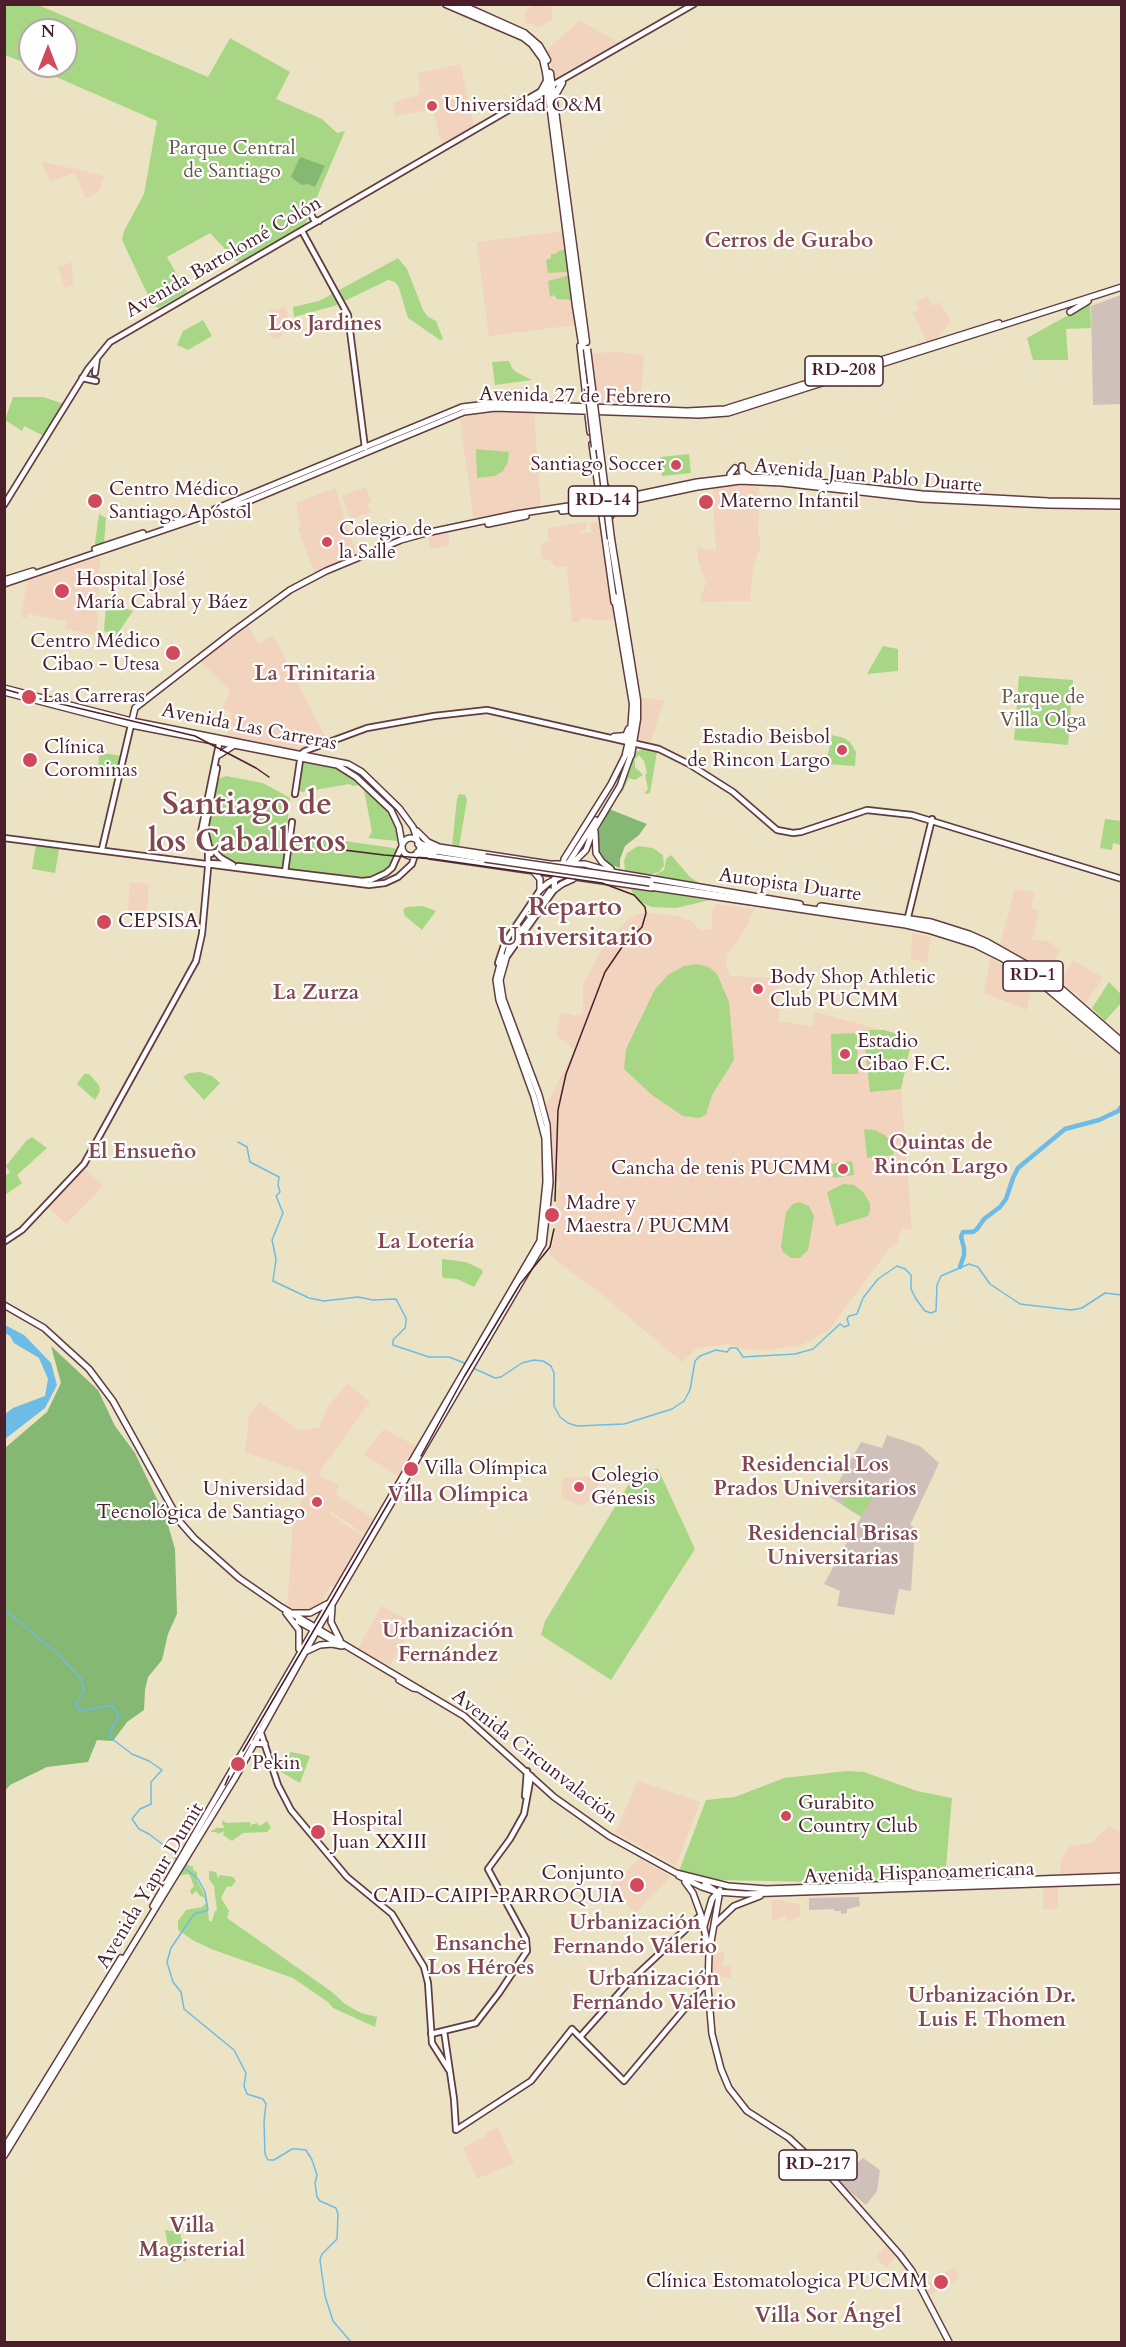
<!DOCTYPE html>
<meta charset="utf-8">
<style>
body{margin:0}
#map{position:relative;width:1126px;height:2347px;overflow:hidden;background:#ebe3c3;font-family:Cardo,serif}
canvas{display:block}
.frame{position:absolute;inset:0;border:6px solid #4a1f2b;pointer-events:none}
.north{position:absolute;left:18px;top:18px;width:60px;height:60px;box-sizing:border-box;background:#fff;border:2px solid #b7a5aa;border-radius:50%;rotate:0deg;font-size:16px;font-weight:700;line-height:24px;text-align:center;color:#4a1f2b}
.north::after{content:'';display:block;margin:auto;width:21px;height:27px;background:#d1495b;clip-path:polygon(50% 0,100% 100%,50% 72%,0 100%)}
</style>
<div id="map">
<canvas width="1126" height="2347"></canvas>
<div class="frame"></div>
<div class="north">N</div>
</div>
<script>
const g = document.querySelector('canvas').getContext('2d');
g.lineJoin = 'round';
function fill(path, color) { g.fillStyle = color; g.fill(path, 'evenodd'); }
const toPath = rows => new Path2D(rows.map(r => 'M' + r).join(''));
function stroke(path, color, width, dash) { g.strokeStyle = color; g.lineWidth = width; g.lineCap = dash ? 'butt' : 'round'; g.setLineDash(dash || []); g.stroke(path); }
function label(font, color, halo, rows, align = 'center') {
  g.font = font + ' Cardo,serif'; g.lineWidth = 4.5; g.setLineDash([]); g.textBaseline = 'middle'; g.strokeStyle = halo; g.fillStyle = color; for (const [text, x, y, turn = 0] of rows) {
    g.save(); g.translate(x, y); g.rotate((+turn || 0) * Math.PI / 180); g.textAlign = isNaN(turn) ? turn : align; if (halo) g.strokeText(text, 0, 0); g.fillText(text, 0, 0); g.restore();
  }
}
fill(toPath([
 [533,5,548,5,552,8,552,20,539,27,524,22,526,10],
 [580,20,621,44,560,79,556,78,546,51],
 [460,64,474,126,442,147,433,109,395,116,394,102,418,95,420,91,418,73],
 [41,161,104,176,98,193,85,198,75,173,50,181],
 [564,231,575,325,489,336,477,242],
 [72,262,73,285,65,288,58,268],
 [927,296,933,306,940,302,951,321,937,338,927,342,913,312,919,309,915,302],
 [286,307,291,332,282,333,282,337,271,339,268,311],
 [618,352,644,356,640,408,598,404,592,353],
 [481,412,534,412,541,508,507,513,474,522,460,419],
 [761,481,754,507,759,509,758,533,761,545,753,567,750,601,701,602,701,595,706,583,698,560,697,547,716,551,712,485],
 [366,487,371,501,367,503,371,512,350,519,342,496],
 [335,488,357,556,315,574,298,528,301,526,296,503],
 [586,522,586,530,580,531,580,533,592,532,590,523,599,522,615,618,598,621,580,618,579,623,572,622,567,567,556,567,551,561,542,558,541,544,549,542,547,528],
 [448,533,450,545,430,549,428,537],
 [100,557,97,635,65,629,67,621,28,614,27,618,21,617,27,581],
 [247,623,258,644,273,635,326,738,300,750,293,750,226,738,231,713,222,707,230,691,200,661],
 [641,698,664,700,651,742,638,739],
 [130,882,149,884,146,920,127,918],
 [1015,889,1035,892,1031,908,1039,910,1032,939,1047,941,1061,950,1046,971,1000,944],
 [717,904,754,909,746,928,727,955,726,965,730,976,773,978,777,981,779,987,779,1021,812,1026,815,1012,912,1038,901,1089,912,1230,902,1228,897,1243,889,1249,828,1331,802,1345,768,1350,746,1349,727,1344,706,1347,695,1350,682,1362,595,1289,559,1263,549,1253,555,1239,557,1189,560,1188,560,1180,554,1179,551,1126,546,1105,574,1051,570,1045,556,1035,561,1012,577,1016,583,1013,583,984,606,942,631,917,644,912,680,917,691,921,700,930,712,929,712,911],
 [912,933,931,937,927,963,911,959],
 [990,958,1032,983,1027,1010,984,993],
 [1074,960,1103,978,1086,1003,1061,981],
 [85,1169,103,1186,66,1224,48,1207],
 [347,1383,370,1402,319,1472,320,1477,339,1484,336,1494,373,1518,364,1534,330,1511,330,1514,364,1537,335,1588,331,1586,322,1600,325,1603,317,1609,300,1612,287,1608,293,1524,309,1478,305,1473,245,1452,249,1415,260,1402,299,1430,319,1428,325,1411],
 [384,1429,418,1447,400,1477,363,1454],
 [600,1476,595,1497,582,1506,561,1498,563,1478],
 [382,1606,414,1623,390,1666,358,1648],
 [638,1781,700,1802,676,1866,615,1832],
 [1109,1826,1121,1833,1121,1874,1061,1877,1060,1861,1069,1847,1091,1843],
 [640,1858,670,1877,635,1913,610,1887],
 [1043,1885,1058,1885,1058,1909,1043,1909],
 [772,1900,784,1900,784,1902,800,1904,800,1916,788,1922,786,1915,772,1922],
 [724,1952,723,1965,731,1966,731,1978,710,1977,710,1955],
 [498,2127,514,2163,477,2179,463,2147,486,2136,485,2133],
 [888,2243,897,2254,886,2268,876,2257],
 [954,2268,960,2278,928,2296,922,2286]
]), '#f2d4be');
fill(toPath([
 [1121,295,1121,404,1093,405,1091,306],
 [887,1435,920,1446,939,1463,910,1525,915,1528,911,1591,899,1589,894,1615,837,1606,840,1591,824,1584,861,1517,830,1497,861,1442,882,1448],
 [859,1897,860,1906,847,1909,847,1913,841,1914,841,1911,834,1911,834,1909,809,1910,809,1898],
 [863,2158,880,2170,877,2191,866,2205,838,2182]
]), '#cfc0ba');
fill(toPath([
 [4,5,38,5,208,77,230,38,290,72,276,99,322,119,337,133,345,131,305,225,238,263,210,233,167,257,187,292,159,308,153,306,122,240,124,231,144,194,157,121,31,66,66,66,66,30,30,30,30,65,5,55],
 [566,249,569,272,548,273,546,260,551,258,551,254,555,254,559,251],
 [398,258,407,269,423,310,428,317,436,321,443,339,440,340,408,318,399,288,395,282,388,280,334,306,294,317,293,307,319,301],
 [570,275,573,300,557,299,554,295,550,297,548,281],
 [1090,303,1091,328,1066,329,1068,360,1033,360,1027,338],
 [203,320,212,336,188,350,177,345,183,331],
 [509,361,512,368,516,372,532,380,495,385,492,362],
 [13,397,43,397,64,404,44,436,24,426,22,431,5,420],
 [476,449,509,452,508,462,503,471,495,476,477,478],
 [689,454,691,473,662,476,660,457],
 [99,514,106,518,104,544,96,546,95,543],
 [106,603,133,611,116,636,104,631],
 [883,646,898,649,898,671,867,674],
 [1019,676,1073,680,1068,745,1014,740],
 [832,735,844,738,850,742,856,752,855,766,826,764],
 [641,747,657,752,650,793,644,794,648,789,645,775,647,773,644,761,639,755,635,759,635,767,643,775,635,780,629,778,622,793,618,794,626,779,635,752,641,750],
 [99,752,121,756,117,779,98,776],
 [303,761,339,768,359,785,353,786,350,784,302,792,298,789],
 [226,776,263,783,290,798,283,866,280,869,232,862,219,853,210,839,207,831,218,779],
 [364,790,389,812,396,828,398,841,368,838,372,832],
 [459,794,465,795,467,800,459,847,452,846,457,799],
 [1105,819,1121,821,1121,845,1113,843,1112,850,1100,848],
 [295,834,394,848,397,850,390,866,380,875,370,879,290,870,288,866,292,838],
 [36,845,59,849,55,873,32,869],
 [638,846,653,848,663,855,664,866,659,872,649,875,625,871,624,861,627,853],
 [671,855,690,877,699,883,651,877,664,870,666,859],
 [630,888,710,900,676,908,652,907,638,901],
 [423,906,436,911,422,930,405,916,403,910,406,907],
 [697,964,709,967,717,974,729,1002,734,1060,712,1095,706,1115,699,1118,683,1116,652,1095,624,1069,626,1049,655,989,669,974,684,966],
 [1109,982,1121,994,1121,1003,1105,1021,1092,1008],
 [863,1030,884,1030,912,1038,901,1089,870,1092],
 [857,1033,858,1074,832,1074,831,1034],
 [200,1072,212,1076,220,1083,204,1100,183,1077,189,1073],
 [84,1074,89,1074,99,1085,100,1091,95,1100,77,1084],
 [864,1129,875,1130,885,1135,892,1144,894,1155,867,1158],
 [32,1137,47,1148,17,1175,22,1183,5,1195,5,1176,10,1172,6,1166,26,1141],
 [852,1161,854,1175,833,1178,831,1164],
 [843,1184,854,1185,863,1192,870,1203,870,1211,868,1216,836,1226,827,1192],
 [799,1202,809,1206,814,1216,808,1250,800,1258,791,1258,783,1252,781,1247,786,1212,793,1204],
 [442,1259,466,1262,481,1269,483,1272,474,1287,457,1279,444,1278,442,1276],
 [658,1469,695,1549,611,1680,541,1635,545,1621,637,1471],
 [848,1483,876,1493,861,1516,843,1505],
 [291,1752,310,1756,300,1783,276,1769,276,1765],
 [847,1771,864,1772,917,1791,952,1798,945,1878,868,1883,719,1880,679,1871,706,1800,735,1797,784,1778],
 [223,1820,226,1823,250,1822,251,1827,252,1824,256,1824,255,1821,260,1826,267,1821,271,1828,267,1832,243,1833,232,1841,223,1835,224,1831,218,1834,216,1832,210,1832,216,1828,225,1828,222,1824],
 [187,1863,189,1866,193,1866,193,1870,197,1872,197,1880,207,1900,209,1921,212,1921,215,1911,217,1911,214,1886,209,1879,209,1871,216,1872,218,1878,220,1875,233,1877,236,1881,231,1887,228,1886,226,1888,221,1898,229,1911,227,1918,332,1992,345,2004,361,2013,377,2017,375,2027,333,2008,328,2002,293,1978,214,1950,194,1941,178,1930,178,1921,186,1910,202,1907,206,1903,204,1897,200,1896,196,1891,192,1895,190,1891,194,1886,190,1876,188,1874,178,1876],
 [165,2230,180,2232,186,2261,171,2263]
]), '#a7d785');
fill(toPath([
 [300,157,325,166,315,187,308,184,302,185,291,177],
 [609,809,647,824,639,835,625,846,620,859,620,868,607,863,599,854,596,842,598,832],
 [51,1346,98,1390,115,1426,135,1453,166,1518,175,1549,177,1614,168,1634,162,1660,148,1677,145,1690,144,1710,127,1722,113,1741,97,1740,88,1762,47,1767,10,1785,5,1791,5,1448,47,1412,61,1383]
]), '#85b872');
fill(toPath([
 [5,1325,24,1335,51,1363,57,1385,45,1408,5,1439,5,1414,13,1408,45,1396,48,1379,39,1358,14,1343,10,1336,5,1333]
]), '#6dbce8');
stroke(toPath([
 [238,1142,247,1147,250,1162,279,1177,278,1185,280,1192,276,1196,283,1213,272,1240,276,1259,273,1281,309,1298,324,1301,358,1297,373,1300,396,1299,406,1318,406,1322,405,1328,393,1340,393,1345,429,1357,449,1357,467,1364],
 [473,1368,495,1378,501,1377,522,1363,534,1360,543,1361,551,1366,554,1373,554,1406,560,1417,568,1423,577,1426,624,1424,672,1409,684,1401,690,1390,695,1361,700,1356,716,1350,727,1352,730,1348,737,1348,743,1357,795,1354,813,1349,840,1324,844,1327,849,1325,847,1319,849,1316,857,1314,863,1298,878,1279,897,1266,905,1269,911,1275,911,1289,916,1299,925,1311,931,1313,936,1311,937,1285,941,1276,969,1264,978,1267,990,1284,1020,1304,1071,1310,1082,1308,1105,1293,1122,1295],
 [4,1609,59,1655,81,1679,84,1690,76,1705,80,1711,108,1706,114,1707,119,1717,112,1727,110,1733,111,1738,132,1754,149,1761,162,1770,151,1782,151,1804,140,1809,132,1819,139,1829,149,1834,170,1850,177,1861],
 [182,1866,198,1879,205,1892,208,1910,194,1914,171,1948,167,1962,173,1982,181,1992,184,2009,234,2050,246,2073,244,2086,247,2094,263,2099,266,2104,264,2121,265,2154,268,2160,274,2160,292,2149,297,2149,306,2150,312,2160,317,2175,315,2183,317,2197,320,2201,336,2208,338,2214,337,2239,322,2254,320,2260,325,2296,333,2321,351,2342]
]), '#6dbce8', 1.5);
stroke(toPath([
 [960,1267,964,1255,964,1248,961,1237,963,1232,973,1232,977,1229,984,1219,1000,1207,1006,1199,1013,1178,1018,1168,1065,1129,1099,1120,1118,1111,1122,1106]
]), '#6dbce8', 4.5);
const secondary = toPath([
 [551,86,694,4],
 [531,101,549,90],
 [311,214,314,220,319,221],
 [302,231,348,315,365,448],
 [95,373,97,358],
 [82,378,96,381],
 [4,505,88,369,110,342,543,90],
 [295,794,301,754,305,751,367,728,434,716,487,710,659,749,689,764,733,792,777,830,793,833,801,832,867,810,912,815,1122,879],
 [4,838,369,885,385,883,398,877,412,864,415,855],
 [102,849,131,725],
 [212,849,221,858,233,865],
 [211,854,205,830,217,768],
 [208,863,227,864],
 [238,866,362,881,371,880,386,873,392,868,401,848],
 [285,872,292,822],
 [907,921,932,819],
 [508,955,554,890],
 [498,963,505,942,540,890],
 [4,1242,22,1230,84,1164,196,961,202,934,208,868,208,851,201,832,220,739],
 [260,1730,278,1785,291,1810,347,1877,392,1914,424,1967,428,1983,432,2043,449,2070],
 [525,1796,527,1771],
 [444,2031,454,2099,456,2130,531,2081,572,2029,624,2081,702,1988,708,1987],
 [431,2034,476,2023,499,1993,527,1951,526,1939,488,1869,510,1839,524,1814,531,1776],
 [580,2037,628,1983,701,1915]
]);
const primary = toPath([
 [1070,312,1088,301],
 [580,346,590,432],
 [592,444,614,602],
 [742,466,742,472,749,476],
 [730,481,730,474,735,468],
 [606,487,610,493,620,497],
 [215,509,462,407,495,403,687,411,725,409,999,323],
 [562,511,621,503,697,487,740,481,782,483,922,499,1048,505,1122,506],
 [610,517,619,504],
 [488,524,526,516],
 [166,526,203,513],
 [95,549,143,533],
 [4,580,33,571],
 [4,584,249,501,464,412,495,408,699,415,728,413,1122,287],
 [4,688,132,721,348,764,362,772,399,808,413,827,418,842],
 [4,692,131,725,337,765,356,777,391,810,399,827,402,844],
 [131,725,135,708,234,631,290,590,326,571,401,540,426,533,516,514,621,498,697,482,740,477,783,478,922,494,1048,501,1122,502],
 [219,755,233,746],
 [417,831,428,842,439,847,550,864,585,864,612,872,800,904],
 [595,831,596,853,602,862,611,869],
 '402 847a9 9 0 1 1 18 0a9 9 0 1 1-18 0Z',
 [430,856,652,888],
 [569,862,596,820],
 [572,864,586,850,592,833,620,786,631,755],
 [563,866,564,859,611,784,626,754],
 [534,872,540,879,540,889],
 [540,890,548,883,562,876],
 [554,890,555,877],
 [554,890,562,884,573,879],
 [4,1305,44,1328,89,1369,113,1401,180,1522,194,1538,239,1578,281,1607,464,1716,554,1797,609,1836,676,1873,728,1886,767,1889],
 [332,1607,331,1622,340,1640],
 [286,1613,299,1630,299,1649],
 [294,1613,310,1613,327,1604],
 [298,1621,332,1640],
 [305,1652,320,1645,332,1644,342,1646],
 [399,1680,413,1688,419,1689],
 [253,1743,265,1744],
 [679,1876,702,1887,717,1892,745,1894,1122,1881],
 [685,1882,693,1893,701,1915,708,1946],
 [705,1884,717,1892,719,1896,709,1953,708,1987,712,2034,721,2069,729,2088,747,2111,789,2138,832,2178,900,2255,912,2271,949,2342],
 [765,1889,1122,1876],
 [153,1906,540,1241,546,1182,545,1138,534,1097,499,1000,496,980,502,956],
 [715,1924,734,1906,760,1896],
 [704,1926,712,1899,720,1890],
 [4,2148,121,1958],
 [4,2156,235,1778,320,1625,543,1244,550,1182,547,1125,539,1095,503,999,500,980,509,948,550,891]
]);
const trunk = toPath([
 [446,4,523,37,532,44,543,59,546,72,576,306,583,349],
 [459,4,524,33,539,46,547,60],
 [550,73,586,342],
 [541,92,547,81],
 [554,97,562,83],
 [611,539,637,700,637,719,631,755],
 [615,597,633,704,631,733,626,754],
 [614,737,626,736,629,729]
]);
const motorway = toPath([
 [419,844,430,849,485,858],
 [418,853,433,854],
 [650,886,906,924,928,929,976,944,1002,957,1037,979,1122,1050],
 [821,907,931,923,969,935,987,943,1033,969,1058,987,1122,1043]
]);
stroke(secondary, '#623c42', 8);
stroke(primary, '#623c42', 8);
stroke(trunk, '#623c42', 9);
stroke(motorway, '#623c42', 10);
stroke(secondary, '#fff', 4.5);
stroke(primary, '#fff', 5);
stroke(trunk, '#fff', 6);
stroke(motorway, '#fff', 7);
stroke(toPath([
 [4,689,18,693],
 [40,699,195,736,256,768,269,777],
 [328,848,384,855,433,859,602,883,634,895,645,907,646,913,642,927,622,947,605,972,566,1074,558,1110,555,1201],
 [421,1456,464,1377,520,1284,550,1247,554,1229],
 [243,1751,400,1483],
 [225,1785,229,1776]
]), '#4a1f2b', 1.5);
const trunkBridge = toPath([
 [587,349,611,539],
 [588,388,595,447]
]);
const motorwayBridge = toPath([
 [485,858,650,882]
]);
stroke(trunkBridge, '#623c42', 9, []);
stroke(motorwayBridge, '#623c42', 10, []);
stroke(trunkBridge, '#fff', 6);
stroke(motorwayBridge, '#fff', 7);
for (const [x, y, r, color] of [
 [432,106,6,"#d1495b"],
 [676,465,6,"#d1495b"],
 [95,501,8,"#d1495b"],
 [706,502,8,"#d1495b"],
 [327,542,6,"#d1495b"],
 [62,591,8,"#d1495b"],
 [173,653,8,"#d1495b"],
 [29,697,8,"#d1495b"],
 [842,750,6,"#d1495b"],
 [30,760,8,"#d1495b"],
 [104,922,8,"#d1495b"],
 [758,989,6,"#d1495b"],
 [845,1054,6,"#d1495b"],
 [843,1169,6,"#d1495b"],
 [552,1215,8,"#d1495b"],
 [411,1469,8,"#d1495b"],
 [579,1487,6,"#d1495b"],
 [317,1502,6,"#d1495b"],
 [238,1764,8,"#d1495b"],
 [786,1816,6,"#d1495b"],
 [318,1832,8,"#d1495b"],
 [637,1885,8,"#d1495b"],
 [941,2282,8,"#d1495b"]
]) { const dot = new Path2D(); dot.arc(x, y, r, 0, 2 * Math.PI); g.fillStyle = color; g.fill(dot); stroke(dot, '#fff', 2); }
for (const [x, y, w] of [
 [844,371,78],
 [603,501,69],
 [1033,976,60],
 [818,2165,78]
]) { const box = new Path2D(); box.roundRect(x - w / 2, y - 15, w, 30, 4.5); g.fillStyle = '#fff'; g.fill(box); stroke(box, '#4a1f2b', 1.5); }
label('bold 18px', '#4a1f2b', null, [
 ["RD-208",844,371],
 ["RD-14",603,501],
 ["RD-1",1033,976],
 ["RD-217",818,2165]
]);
label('20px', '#4a1f2b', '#fff', [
 ["Universidad O&M",444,106],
 ["Santiago Soccer",664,465,"right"],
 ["Centro Médico",109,490],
 ["Santiago Apóstol",109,513],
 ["Materno Infantil",720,502],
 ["Colegio de",339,530],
 ["la Salle",339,553],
 ["Hospital José",76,580],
 ["María Cabral y Báez",76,603],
 ["Centro Médico",160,642,"right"],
 ["Cibao - Utesa",160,665,"right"],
 ["Las Carreras",42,697],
 ["Estadio Beisbol",830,738,"right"],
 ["de Rincon Largo",830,761,"right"],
 ["Clínica",44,748],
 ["Corominas",44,771],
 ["CEPSISA",118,922],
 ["Body Shop Athletic",770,978],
 ["Club PUCMM",770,1001],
 ["Estadio",857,1042],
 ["Cibao F.C.",857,1065],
 ["Cancha de tenis PUCMM",831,1169,"right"],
 ["Madre y",566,1204],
 ["Maestra / PUCMM",566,1227],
 ["Villa Olímpica",424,1469],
 ["Colegio",591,1476],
 ["Génesis",591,1499],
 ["Universidad",305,1490,"right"],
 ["Tecnológica de Santiago",305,1513,"right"],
 ["Pekin",252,1764],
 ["Gurabito",798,1804],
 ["Country Club",798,1827],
 ["Hospital",332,1820],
 ["Juan XXIII",332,1843],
 ["Conjunto",624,1874,"right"],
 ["CAID-CAIPI-PARROQUIA",624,1897,"right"],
 ["Clínica Estomatologica PUCMM",928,2282,"right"]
], 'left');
label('20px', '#665646', '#fff', [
 ["Parque Central",232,149],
 ["de Santiago",232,172],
 ["Parque de",1043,698],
 ["Villa Olga",1043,721]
]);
label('20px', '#4a1f2b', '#fff', [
 ["Avenida Bartolomé Colón",224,258,-30],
 ["Avenida 27 de Febrero",575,397,1],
 ["Avenida Juan Pablo Duarte",868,477,5],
 ["Avenida Las Carreras",249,728,11],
 ["Autopista Duarte",790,886,8],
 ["Avenida Circunvalación",534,1757,38],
 ["Avenida Hispanoamericana",919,1874,-2],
 ["Avenida Yapur Dumit",151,1886,-59]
]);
label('bold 21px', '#82464e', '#fff', [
 ["Cerros de Gurabo",789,242],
 ["Los Jardines",325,325],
 ["La Trinitaria",315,675],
 ["La Zurza",316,994],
 ["Quintas de",941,1144],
 ["Rincón Largo",941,1168],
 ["El Ensueño",142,1153],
 ["La Lotería",426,1243],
 ["Residencial Los",815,1466],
 ["Prados Universitarios",815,1490],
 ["Villa Olímpica",458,1496],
 ["Residencial Brisas",833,1535],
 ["Universitarias",833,1559],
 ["Urbanización",448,1632],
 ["Fernández",448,1656],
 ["Urbanización",635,1924],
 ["Fernando Valerio",635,1948],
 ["Ensanche",481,1945],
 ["Los Héroes",481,1969],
 ["Urbanización",654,1980],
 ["Fernando Valerio",654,2004],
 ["Urbanización Dr.",992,1997],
 ["Luis F. Thomen",992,2021],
 ["Villa",192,2227],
 ["Magisterial",192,2251],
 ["Villa Sor Ángel",828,2317]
]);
label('bold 26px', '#82464e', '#fff', [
 ["Reparto",575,909],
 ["Universitario",575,939]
]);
label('bold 32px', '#82464e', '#fff', [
 ["Santiago de",247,807],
 ["los Caballeros",247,844]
]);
</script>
